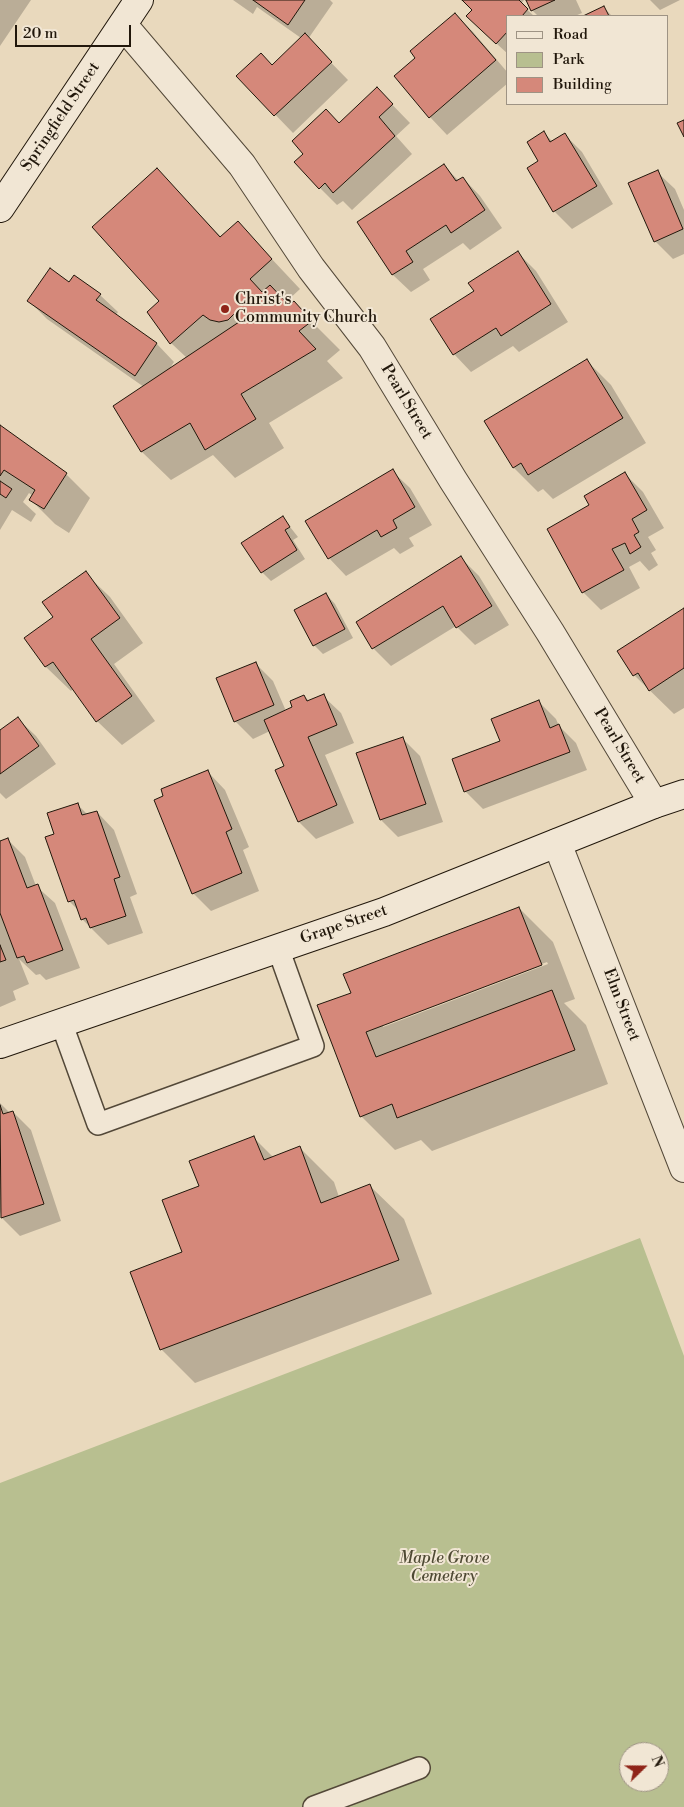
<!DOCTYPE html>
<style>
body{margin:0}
#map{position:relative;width:684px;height:1807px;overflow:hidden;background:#e9d9bd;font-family:"Libre Bodoni",serif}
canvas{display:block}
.legend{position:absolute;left:506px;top:15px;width:162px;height:90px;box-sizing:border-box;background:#f1e6d4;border:1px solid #9e9384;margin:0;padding:6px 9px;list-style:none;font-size:15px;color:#21170b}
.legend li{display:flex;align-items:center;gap:10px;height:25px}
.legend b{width:25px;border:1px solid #9e9384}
.north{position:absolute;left:619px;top:1742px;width:50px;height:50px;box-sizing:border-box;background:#f1e6d4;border:1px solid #9e9384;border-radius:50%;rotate:68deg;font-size:14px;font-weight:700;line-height:20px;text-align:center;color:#21170b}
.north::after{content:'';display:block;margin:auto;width:18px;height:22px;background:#8f2418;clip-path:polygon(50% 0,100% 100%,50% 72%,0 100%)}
.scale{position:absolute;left:15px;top:25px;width:116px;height:22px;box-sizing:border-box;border:2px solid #21170b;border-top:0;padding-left:6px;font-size:15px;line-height:18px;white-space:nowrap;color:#21170b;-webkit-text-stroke:4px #f1e6d4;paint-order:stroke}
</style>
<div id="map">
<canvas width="684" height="1807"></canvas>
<ul class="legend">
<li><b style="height:6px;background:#f1e6d4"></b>Road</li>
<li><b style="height:14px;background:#b8bf90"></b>Park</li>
<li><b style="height:14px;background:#d5887a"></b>Building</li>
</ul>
<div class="north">N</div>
<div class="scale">20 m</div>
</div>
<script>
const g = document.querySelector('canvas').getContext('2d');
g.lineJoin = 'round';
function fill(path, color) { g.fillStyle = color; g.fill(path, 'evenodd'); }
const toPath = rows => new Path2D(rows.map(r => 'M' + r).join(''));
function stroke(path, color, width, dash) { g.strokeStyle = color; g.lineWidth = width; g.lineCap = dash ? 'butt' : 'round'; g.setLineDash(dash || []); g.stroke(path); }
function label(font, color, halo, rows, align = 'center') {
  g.font = font + ' "Libre Bodoni",serif'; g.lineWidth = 4; g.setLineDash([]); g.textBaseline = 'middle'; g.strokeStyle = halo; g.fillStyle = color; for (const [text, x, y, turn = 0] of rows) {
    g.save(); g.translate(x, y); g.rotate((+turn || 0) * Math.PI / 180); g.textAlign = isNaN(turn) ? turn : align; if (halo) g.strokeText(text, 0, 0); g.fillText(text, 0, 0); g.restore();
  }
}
fill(toPath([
 [640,1238,684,1356,684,1807,0,1807,0,1483],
 [629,1752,659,1752,659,1782,629,1782]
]), '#b8bf90');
fill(toPath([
 [0,0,31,0,0,46],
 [233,0,330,0,333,3,308,39,348,80,293,133,238,76,272,66,301,38,257,7,253,14],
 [463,0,524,0,521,4,534,16,508,16,508,54,486,34,474,10],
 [527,0,576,0,582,13,575,16,538,16,533,11],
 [650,0,680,0,660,10],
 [603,7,612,16,585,16],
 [455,14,473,32,508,73,508,83,447,135,430,117,417,58],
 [377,89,410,123,396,136,412,154,352,210,343,201,337,205,320,188,339,124],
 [544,133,553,142,564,134,582,152,613,204,572,229,554,211,540,161],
 [443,165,459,181,463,178,480,196,502,228,470,250,463,243,423,269,430,280,411,292,393,275,358,222],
 [157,169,222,238,238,223,300,289,286,302,290,306,293,303,340,350,327,361,343,378,269,423,284,448,235,478,213,455,171,480,142,452,114,406,144,387,47,319,29,301,70,283,100,295,118,312,116,315,157,344,174,362,168,371,187,358,171,343,149,312,160,301],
 [657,172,675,189,684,210,684,254,673,259,655,241],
 [518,253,536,271,568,322,519,352,513,346,471,372,454,354,475,292],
 [587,361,611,385,646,443,553,499,543,489,538,492,514,468],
 [0,426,66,474,90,498,69,533,55,524,31,500,33,496,29,493,23,502,36,514,31,522,12,510,0,530],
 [392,471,410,488,432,525,409,538,414,546,400,554,394,548,346,576,329,558],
 [625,474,643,492,664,528,648,537,656,550,651,553,658,565,649,571,640,561,629,567,640,588,601,610,583,592,549,530,591,506],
 [283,518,298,537,293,540,305,559,271,581,262,572],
 [461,558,479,576,509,625,475,645,456,626,391,666,373,648,357,622],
 [85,573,110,597,143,643,114,664,155,721,122,745,97,721,74,688,71,691,46,667,26,638,55,617],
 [326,594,335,604,353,638,323,654,314,645],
 [684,609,684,708,674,714,634,675],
 [256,664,273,681,286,711,294,708,304,696,310,702,323,696,341,713,354,743,325,755,354,823,316,839,299,822,277,771,286,767,270,731,253,739,235,721],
 [538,701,556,719,559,726,576,743,587,770,483,809,465,791,501,742],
 [18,719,36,736,56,764,6,799,0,793,0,732],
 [403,739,420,756,443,822,398,837,381,820],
 [208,772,225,790,249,847,243,850,259,891,211,911,193,893],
 [77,804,88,815,97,812,114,830,137,894,130,897,143,933,108,945,82,919,79,911,69,901],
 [8,840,25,857,36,886,55,903,80,968,46,980,40,974,36,975,19,959,29,984,13,991,16,1000,0,1007,0,843],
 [519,908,553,942,575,999,564,1003,586,1025,608,1084,432,1151,421,1140,395,1150,361,1116,352,994],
 [547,962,548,964,383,1027,383,1024],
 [0,1103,10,1113,13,1112,31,1130,61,1221,20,1236,2,1218,0,1211],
 [254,1138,274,1158,300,1148,334,1182,339,1197,370,1186,404,1219,432,1294,195,1383,161,1349,184,1253,200,1187]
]), '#0003');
const building = toPath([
 [253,0,305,0,288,25,253,0],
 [462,0,519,0,528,9,522,16,508,16,508,31,496,44,466,16,472,10,462,0],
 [526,0,555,0,531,11,526,0],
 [604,6,609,16,583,16,604,6],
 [455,13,496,60,429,118,394,76,415,58,410,51,455,13],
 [305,33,332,62,274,116,236,76,261,53,272,65,305,33],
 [377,87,393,104,379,117,395,136,333,193,325,183,319,189,294,162,303,154,292,141,326,109,339,123,377,87],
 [684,120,684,137,677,123,684,120],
 [544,131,550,142,565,133,597,186,553,212,527,168,538,161,527,142,544,131],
 [444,164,456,181,463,177,485,210,451,233,446,225,406,251,413,262,392,275,357,222,444,164],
 [157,168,220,237,238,221,272,259,250,279,262,292,270,285,289,305,294,301,312,321,299,331,316,349,241,394,256,419,205,450,190,423,141,452,113,406,239,322,234,314,228,320,219,322,210,320,203,315,170,344,147,312,159,301,92,227,157,168],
 [658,170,683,229,654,242,628,183,658,170],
 [518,251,551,304,501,336,496,328,453,355,430,319,474,291,468,283,518,251],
 [50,268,69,282,74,275,101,294,96,300,157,343,135,376,27,301,50,268],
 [587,359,623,418,528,475,521,463,513,468,484,421,587,359],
 [0,425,67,473,44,509,29,500,35,490,4,470,0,476,0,425],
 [393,469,415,507,393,520,397,528,381,537,377,530,328,559,305,521,393,469],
 [625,472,647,510,632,519,639,532,634,535,641,547,630,554,625,543,612,549,624,570,582,593,547,529,589,505,584,496,625,472],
 [0,481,12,489,6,498,0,494,0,481],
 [283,516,290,527,285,530,297,550,261,573,241,543,283,516],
 [461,556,492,606,456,628,443,606,372,649,356,622,461,556],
 [86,571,120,618,91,639,132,696,96,722,53,662,45,667,24,638,53,617,42,602,86,571],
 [326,593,345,629,313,646,294,610,326,593],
 [684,608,684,668,649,691,638,673,633,676,617,651,684,608],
 [256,662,274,705,234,722,216,678,256,662],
 [324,694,337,725,308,737,337,805,298,822,275,770,284,766,264,720,292,707,290,701,304,695,307,701,324,694],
 [539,700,550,728,559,724,570,752,464,792,452,759,500,741,491,719,539,700],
 [18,717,39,746,0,774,0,730,18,717],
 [403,737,426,804,380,820,356,753,403,737],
 [208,770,232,829,226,832,242,873,192,894,154,800,163,796,161,789,208,770],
 [78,803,82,815,97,811,120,877,114,879,126,916,90,928,86,918,81,920,74,900,68,902,45,837,54,834,47,813,78,803],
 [8,838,27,888,38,884,63,950,27,963,24,956,17,958,0,913,0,841,8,838],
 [519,907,542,965,366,1032,376,1057,552,990,575,1050,397,1118,392,1104,360,1117,317,1005,351,993,343,974,519,907],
 [0,945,6,960,0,962,0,945],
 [0,1105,3,1114,13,1111,44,1204,1,1218,0,1105],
 [254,1136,264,1160,300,1146,321,1203,370,1184,399,1260,160,1350,130,1272,182,1252,162,1200,199,1186,189,1161,254,1136]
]);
fill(building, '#d5887a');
stroke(building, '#21170b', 1);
const lane = toPath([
 [61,1022,98,1124,313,1046,278,948],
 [314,1807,419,1768]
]);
const street = toPath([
 [123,25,242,165,311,268,372,347,453,480,550,632,654,804],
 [557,843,684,1168]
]);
const secondary = toPath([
 [0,208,139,0],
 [0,1044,384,912,654,804,684,794]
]);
stroke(lane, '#534838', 24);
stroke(street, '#534838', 30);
stroke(secondary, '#21170b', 30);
stroke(lane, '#f1e6d4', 21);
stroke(street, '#f1e6d4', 28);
stroke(secondary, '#f1e6d4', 28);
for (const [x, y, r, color] of [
 [225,309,5,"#8f2418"]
]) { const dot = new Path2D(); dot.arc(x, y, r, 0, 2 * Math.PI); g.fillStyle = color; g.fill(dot); stroke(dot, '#f1e6d4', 2); }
label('16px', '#21170b', '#f1e6d4', [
 ["Springfield Street",61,117,-56],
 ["Pearl Street",406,402,59],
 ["Pearl Street",619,746,59],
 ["Grape Street",344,925,-19],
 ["Elm Street",621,1005,69]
]);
label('16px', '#21170b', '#f1e6d4', [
 ["Christ's",235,300],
 ["Community Church",235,318]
], 'left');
label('italic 16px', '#4e4933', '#f1e6d4', [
 ["Maple Grove",444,1559],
 ["Cemetery",444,1577]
]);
</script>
